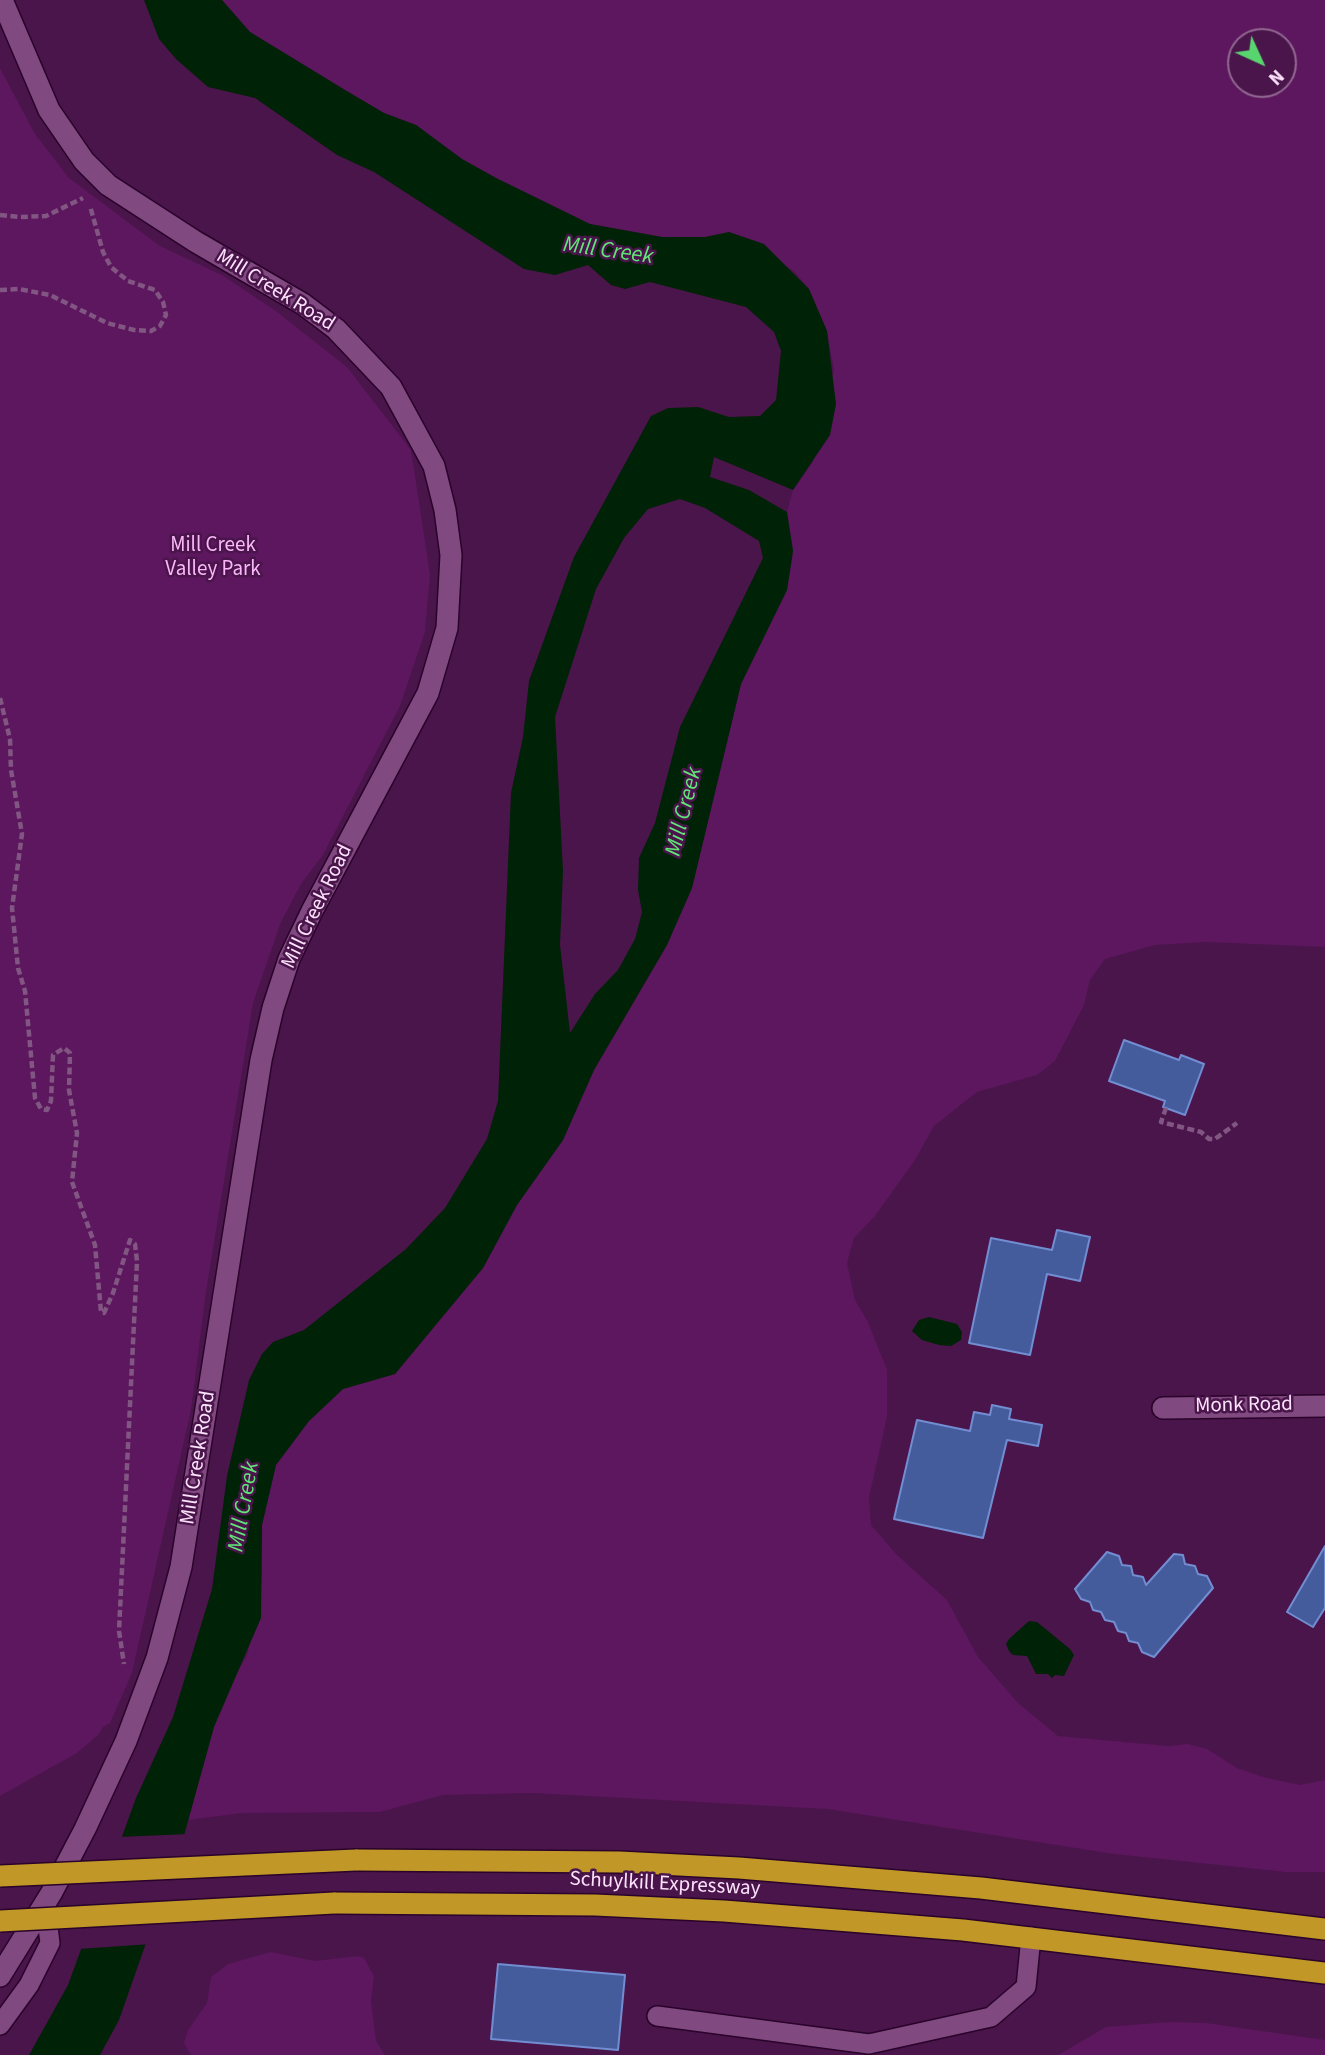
<!DOCTYPE html>
<style>
body{margin:0}
#map{position:relative;width:1325px;height:2055px;overflow:hidden;background:#4a154b;font-family:"Source Sans 3",sans-serif}
canvas{display:block}
.north{position:absolute;left:1227px;top:28px;width:70px;height:70px;box-sizing:border-box;background:#4a154b;border:2px solid #916791;border-radius:50%;rotate:135deg;font-size:19px;font-weight:700;line-height:28px;text-align:center;color:#fce2fb}
.north::after{content:'';display:block;margin:auto;width:24px;height:32px;background:#59d56f;clip-path:polygon(50% 0,100% 100%,50% 72%,0 100%)}
</style>
<div id="map">
<canvas width="1325" height="2055"></canvas>
<div class="north">N</div>
</div>
<script>
const g = document.querySelector('canvas').getContext('2d');
g.lineJoin = 'round';
function fill(path, color) { g.fillStyle = color; g.fill(path, 'evenodd'); }
const toPath = rows => new Path2D(rows.map(r => 'M' + r).join(''));
function stroke(path, color, width, dash) { g.strokeStyle = color; g.lineWidth = width; g.lineCap = dash ? 'butt' : 'round'; g.setLineDash(dash || []); g.stroke(path); }
function label(font, color, halo, rows, align = 'center') {
  g.font = font + ' "Source Sans 3",sans-serif'; g.lineWidth = 5; g.setLineDash([]); g.textBaseline = 'middle'; g.strokeStyle = halo; g.fillStyle = color; for (const [text, x, y, turn = 0] of rows) {
    g.save(); g.translate(x, y); g.rotate((+turn || 0) * Math.PI / 180); g.textAlign = isNaN(turn) ? turn : align; if (halo) g.strokeText(text, 0, 0); g.fillText(text, 0, 0); g.restore();
  }
}
fill(toPath([
 [222,0,1325,0,1325,947,1206,942,1155,945,1105,959,1090,980,1084,1005,1055,1061,1037,1075,977,1092,934,1126,915,1160,875,1216,854,1238,847,1263,855,1300,868,1322,887,1370,887,1417,869,1498,871,1525,897,1555,947,1600,978,1657,1018,1703,1058,1736,1168,1746,1188,1744,1207,1749,1237,1768,1263,1777,1300,1785,1325,1780,1325,1872,1286,1872,1114,1854,827,1809,533,1793,443,1795,380,1812,242,1813,188,1820,214,1727,230,1684,247,1656,262,1581,262,1525,276,1465,309,1421,343,1389,395,1374,483,1268,517,1205,563,1140,594,1070,667,945,692,888,741,684,787,590,793,551,787,512,793,490,813,462,834,370,827,331,809,289,794,271,729,233,705,237,662,237,590,224,496,178,462,159,416,125,384,113,345,90,250,32],
 [1241,42,1283,42,1283,84,1241,84],
 [0,68,35,134,69,178,160,246,222,275,276,311,347,367,411,450,430,574,425,632,400,706,323,855,301,884,281,922,253,1003,206,1292,191,1410,132,1673,110,1723,103,1727,98,1735,77,1753,0,1796],
 [271,1952,315,1961,358,1956,364,1958,374,1976,371,2001,376,2041,385,2055,191,2055,184,2043,188,2030,207,2003,211,1977,228,1964],
 [1169,2022,1206,2023,1325,2040,1325,2055,1058,2055,1106,2027]
]), '#5c175e');
fill(toPath([
 [144,0,222,0,250,32,345,90,384,113,416,125,462,159,496,178,590,224,662,237,705,237,729,232,764,244,809,289,827,331,836,404,830,435,793,490,714,457,710,477,749,490,787,512,793,551,787,590,741,684,692,888,667,945,594,1070,563,1140,517,1205,483,1268,395,1374,343,1389,309,1421,276,1465,262,1525,261,1618,214,1727,185,1832,119,2020,100,2055,29,2055,68,1985,136,1798,173,1717,212,1589,227,1476,249,1380,262,1354,273,1342,304,1330,406,1249,445,1208,487,1139,498,1101,511,793,523,737,529,681,574,557,651,416,668,408,698,407,729,417,760,416,776,400,781,351,774,332,746,307,650,282,625,289,611,285,588,265,555,275,524,269,374,172,337,155,255,98,208,87,176,59,159,39],
 [680,499,705,508,759,541,763,558,680,727,655,823,639,858,638,890,642,912,635,939,618,970,595,994,570,1033,560,945,563,871,555,717,596,589,624,538,648,509],
 [929,1317,957,1324,962,1332,961,1340,951,1346,939,1345,922,1340,912,1331,919,1320],
 [1029,1621,1037,1622,1070,1649,1074,1655,1064,1676,1055,1675,1052,1678,1048,1674,1036,1674,1027,1656,1013,1655,1009,1651,1006,1644,1009,1639]
]), '#002206');
fill(toPath([
 [188,1834,151,1944,78,1949,119,1837]
]), '#4a154b');
const building = toPath([
 [1124,1040,1179,1060,1181,1055,1204,1064,1185,1115,1163,1107,1165,1101,1109,1081,1124,1040],
 [1057,1230,1090,1237,1080,1281,1047,1274,1030,1355,969,1343,991,1238,1052,1250,1057,1230],
 [992,1405,1011,1409,1009,1419,1042,1425,1038,1446,1007,1440,983,1538,894,1519,917,1420,970,1431,974,1412,990,1415,992,1405],
 [1325,1546,1325,1608,1313,1627,1287,1612,1325,1546],
 [1107,1552,1119,1556,1122,1565,1131,1566,1133,1575,1143,1577,1146,1585,1174,1554,1183,1555,1185,1564,1195,1566,1198,1574,1207,1576,1213,1588,1154,1657,1142,1652,1138,1643,1129,1641,1126,1633,1118,1631,1114,1622,1105,1620,1101,1612,1093,1610,1090,1602,1081,1599,1075,1589,1107,1552],
 [498,1964,625,1975,618,2050,491,2039,498,1964]
]);
fill(building, '#445c9c');
stroke(building, '#728dd2', 2);
const service = toPath([
 [657,2016,869,2044,991,2017,1026,1987,1031,1937],
 [0,2025,29,1985,50,1943,45,1904]
]);
const minor = toPath([
 [1163,1408,1325,1406]
]);
const tertiary = toPath([
 [0,1976,52,1892,85,1829,126,1741,157,1658,181,1567,261,1060,273,1008,289,959,312,911,428,693,447,628,451,555,445,510,434,466,391,387,336,329,303,304,196,242,108,185,84,161,49,110,2,0]
]);
const motorway = toPath([
 [356,1860,619,1862,739,1868,981,1888,1325,1929],
 [334,1903,595,1905,724,1911,963,1930,1325,1973]
]);
stroke(service, '#2a032b', 22);
stroke(minor, '#2a032b', 24);
stroke(tertiary, '#2a032b', 24);
stroke(motorway, '#2a032b', 24);
stroke(toPath([
 [0,215,19,217,46,216,83,198],
 [0,290,19,289,50,295,107,323,134,330,151,331,160,326,166,315,163,302,155,290,128,281,111,267,103,252,90,206],
 [0,698,10,739,11,770,22,834,12,908,18,968,25,991,35,1098,41,1109,47,1110,51,1101,53,1055,64,1048,70,1053,69,1090,77,1133,72,1182,95,1245,101,1312,104,1313,113,1293,130,1240,135,1244,137,1261,119,1631,124,1664],
 [1166,1108,1161,1122,1201,1132,1209,1139,1215,1139,1237,1123]
]), '#825682', 4.5, [7, 3.5]);
stroke(service, '#804980', 19);
stroke(minor, '#804980', 21);
stroke(tertiary, '#804980', 21);
stroke(motorway, '#c19727', 21);
const motorwayBridge = toPath([
 [0,1876,356,1860],
 [0,1921,334,1903]
]);
stroke(motorwayBridge, '#2a032b', 24, []);
stroke(motorwayBridge, '#c19727', 21);
label('21px', '#fce2fb', '#4a154b', [
 ["Mill Creek Road",275,291,32],
 ["Mill Creek Road",318,907,-64],
 ["Monk Road",1244,1406,-1],
 ["Mill Creek Road",199,1458,-81],
 ["Schuylkill Expressway",665,1885,3]
]);
label('21px', '#fab7f9', '#4a154b', [
 ["Mill Creek",213,546],
 ["Valley Park",213,570]
]);
label('italic 23px', '#60e778', '#4a154b', [
 ["Mill Creek",608,252,8],
 ["Mill Creek",685,812,-76],
 ["Mill Creek",245,1507,-80]
]);
</script>
